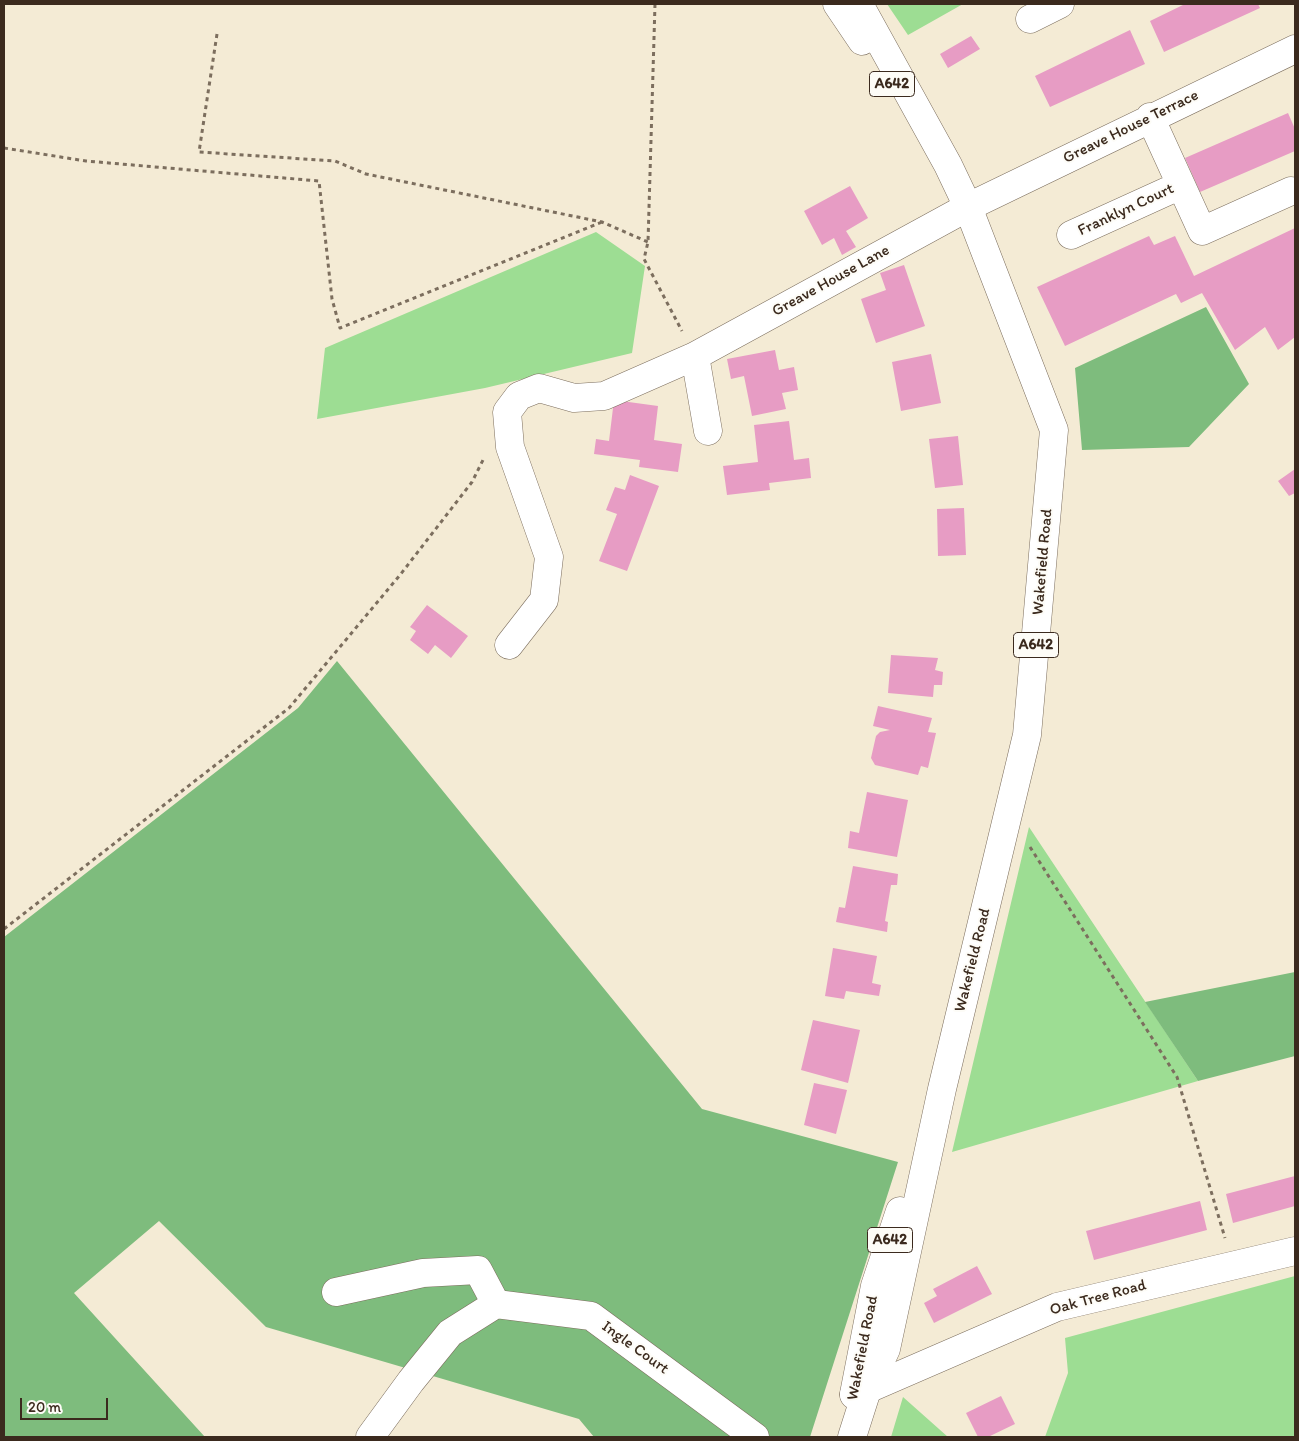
<!DOCTYPE html>
<style>
body{margin:0}
#map{position:relative;width:1299px;height:1441px;overflow:hidden;background:#f4ebd5;font-family:Itim,sans-serif}
canvas{display:block}
.frame{position:absolute;inset:0;border:5px solid #3b2a1e;pointer-events:none}
.scale{position:absolute;left:20px;top:1398px;width:88px;height:22px;box-sizing:border-box;border:2px solid #3b2a1e;border-top:0;padding-left:6px;font-size:15px;line-height:18px;white-space:nowrap;color:#3b2a1e;-webkit-text-stroke:4px #fdfcf7;paint-order:stroke}
</style>
<div id="map">
<canvas width="1299" height="1441"></canvas>
<div class="frame"></div>
<div class="scale">20 m</div>
</div>
<script>
const g = document.querySelector('canvas').getContext('2d');
g.lineJoin = 'round';
function fill(path, color) { g.fillStyle = color; g.fill(path, 'evenodd'); }
const toPath = rows => new Path2D(rows.map(r => 'M' + r).join(''));
function stroke(path, color, width, dash) { g.strokeStyle = color; g.lineWidth = width; g.lineCap = dash ? 'butt' : 'round'; g.setLineDash(dash || []); g.stroke(path); }
function label(font, color, halo, rows, align = 'center') {
  g.font = font + ' Itim,sans-serif'; g.lineWidth = 4; g.setLineDash([]); g.textBaseline = 'middle'; g.strokeStyle = halo; g.fillStyle = color; for (const [text, x, y, turn = 0] of rows) {
    g.save(); g.translate(x, y); g.rotate((+turn || 0) * Math.PI / 180); g.textAlign = isNaN(turn) ? turn : align; if (halo) g.strokeText(text, 0, 0); g.fillText(text, 0, 0); g.restore();
  }
}
fill(toPath([
 [887,4,963,4,908,35],
 [596,232,645,266,632,353,485,388,317,419,325,348],
 [1029,827,1198,1081,952,1152],
 [1295,1276,1295,1437,1045,1437,1068,1373,1065,1338],
 [903,1397,948,1437,891,1437]
]), '#9ddd93');
fill(toPath([
 [1206,307,1249,384,1189,447,1082,450,1075,368],
 [337,661,702,1109,898,1162,810,1437,594,1437,579,1419,266,1327,159,1221,74,1293,205,1437,4,1437,4,937,298,708],
 [1295,972,1295,1056,1198,1081,1145,1002]
]), '#7ebc7d');
fill(toPath([
 [1185,4,1258,4,1260,8,1164,52,1150,21],
 [1130,30,1145,64,1050,107,1035,76],
 [971,36,980,49,948,68,940,54],
 [1288,113,1295,129,1295,151,1200,192,1185,158],
 [850,186,868,218,846,231,856,247,842,255,834,238,822,245,804,211],
 [1295,228,1295,337,1278,350,1265,327,1235,350,1202,293,1181,303,1176,294,1065,346,1037,287,1149,236,1154,245,1175,236,1194,276],
 [904,265,925,326,876,343,861,299,886,290,880,273],
 [775,350,779,370,794,367,798,390,782,393,786,409,752,416,744,376,731,379,727,359],
 [931,354,941,403,901,411,892,362],
 [614,400,658,406,654,440,682,444,678,472,639,467,640,460,594,454,596,439,609,441],
 [789,421,794,460,809,458,811,478,769,483,770,490,727,495,723,466,758,462,754,425],
 [958,436,963,485,935,488,929,439],
 [1295,469,1295,493,1289,496,1278,481],
 [630,475,659,486,627,571,599,561,617,514,606,510,615,487,625,490],
 [964,508,966,555,938,556,937,509],
 [427,605,468,636,451,658,435,645,428,654,410,640,416,631,410,627],
 [891,655,938,658,935,670,943,672,942,685,934,685,933,697,888,693],
 [878,706,932,718,928,732,936,733,928,768,921,766,918,775,875,765,871,758,876,736,880,732,890,730,873,726],
 [867,792,908,800,897,857,848,848,850,831,859,833],
 [853,866,898,874,897,885,891,885,885,921,888,922,887,932,836,922,839,907,845,908],
 [833,948,877,956,872,983,881,985,879,996,846,991,844,999,825,996],
 [813,1020,860,1030,848,1083,801,1070],
 [814,1083,847,1090,836,1134,804,1125],
 [1295,1176,1295,1206,1233,1223,1226,1194],
 [1200,1201,1207,1230,1094,1260,1086,1231],
 [977,1266,992,1294,934,1323,924,1303,937,1296,933,1289],
 [1001,1396,1015,1424,988,1437,978,1437,966,1413]
]), '#e79cc4');
const minor = toPath([
 [1030,19,1060,4],
 [1150,117,1202,231,1291,191],
 [1071,235,1181,185],
 [695,356,708,431],
 [509,645,544,600,549,557,510,447,507,412,519,396,539,388,574,398,604,396,695,356,968,207,1295,49],
 [336,1292,423,1273,478,1270,496,1304],
 [854,1395,1057,1307,1295,1251],
 [370,1437,411,1381,450,1333,496,1304,591,1316,755,1437]
]);
const highway = toPath([
 [837,4,862,41],
 [854,1394,875,1286,900,1211],
 [852,1437,867,1390,886,1349,942,1089,1027,735,1054,430,968,207,948,165,859,4]
]);
stroke(minor, '#7c6e5e', 29);
stroke(highway, '#7c6e5e', 29);
stroke(toPath([
 [655,4,648,242,644,259,682,331],
 [217,34,199,152,335,161,366,174,602,222,648,242],
 [4,148,86,161,319,181,332,299,340,328,602,222],
 [1030,847,1177,1077,1225,1238],
 [4,929,289,708,400,575,472,482,484,458]
]), '#7c6e5e', 3, [4, 4]);
stroke(minor, '#fff', 28);
stroke(highway, '#fff', 28);
for (const [x, y, w] of [
 [892,84,45],
 [1036,645,45],
 [890,1240,45]
]) { const box = new Path2D(); box.roundRect(x - w / 2, y - 12.5, w, 25, 4); g.fillStyle = '#fdfcf7'; g.fill(box); stroke(box, '#3b2a1e', 1); }
label('bold 15px', '#3b2a1e', null, [
 ["A642",892,84],
 ["A642",1036,645],
 ["A642",890,1240]
]);
label('16px', '#3b2a1e', '#fdfcf7', [
 ["Greave House Terrace",1131,127,-26],
 ["Franklyn Court",1126,210,-25],
 ["Greave House Lane",831,281,-29],
 ["Wakefield Road",1043,562,-85],
 ["Wakefield Road",973,960,-76],
 ["Oak Tree Road",1098,1298,-15],
 ["Ingle Court",635,1348,36],
 ["Wakefield Road",863,1348,-79]
]);
</script>
